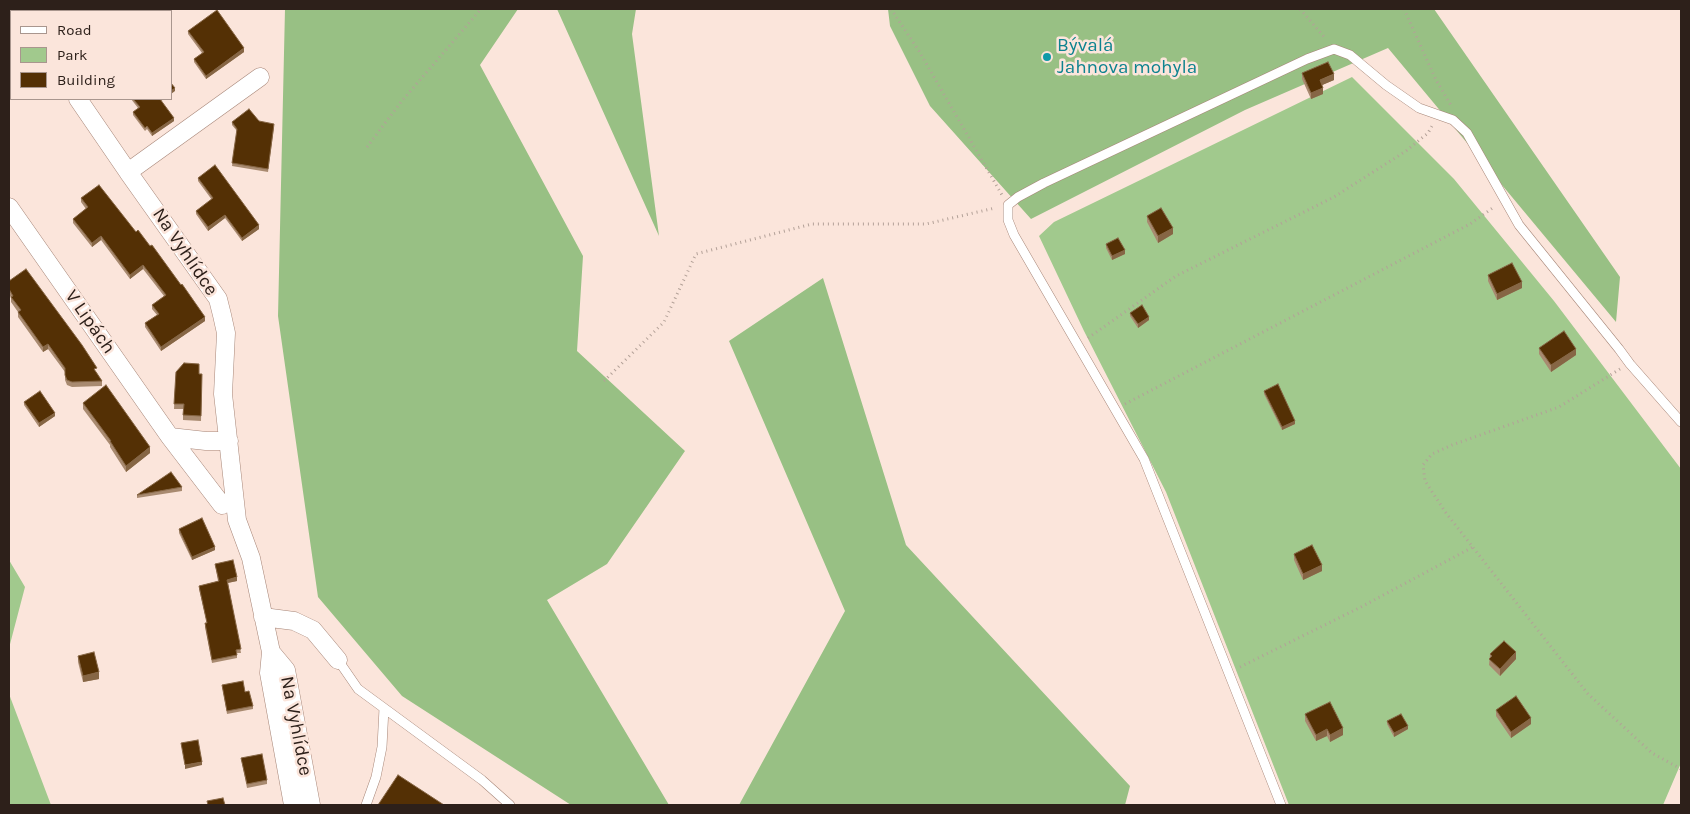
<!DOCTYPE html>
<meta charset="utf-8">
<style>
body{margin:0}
#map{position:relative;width:1690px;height:814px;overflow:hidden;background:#fbe5db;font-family:Karla,sans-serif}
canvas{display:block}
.frame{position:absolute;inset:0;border:10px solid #2d201a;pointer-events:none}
.legend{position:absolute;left:10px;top:10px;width:162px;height:90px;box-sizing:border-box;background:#fbe5db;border:1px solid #a9968e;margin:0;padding:6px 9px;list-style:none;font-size:15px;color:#2d201a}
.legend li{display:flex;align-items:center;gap:10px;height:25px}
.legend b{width:25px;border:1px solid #a9968e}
</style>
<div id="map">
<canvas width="1690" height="814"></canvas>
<div class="frame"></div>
<ul class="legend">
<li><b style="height:6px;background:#fff"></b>Road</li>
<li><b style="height:14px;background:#a1c98d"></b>Park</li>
<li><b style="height:14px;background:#543005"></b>Building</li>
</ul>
</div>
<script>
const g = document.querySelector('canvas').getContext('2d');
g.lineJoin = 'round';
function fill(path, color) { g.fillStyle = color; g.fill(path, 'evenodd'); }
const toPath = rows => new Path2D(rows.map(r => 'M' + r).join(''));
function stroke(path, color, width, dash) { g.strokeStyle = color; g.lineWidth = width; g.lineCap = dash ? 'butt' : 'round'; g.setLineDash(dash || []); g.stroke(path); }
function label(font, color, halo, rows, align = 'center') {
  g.font = font + ' Karla,sans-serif'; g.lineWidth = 5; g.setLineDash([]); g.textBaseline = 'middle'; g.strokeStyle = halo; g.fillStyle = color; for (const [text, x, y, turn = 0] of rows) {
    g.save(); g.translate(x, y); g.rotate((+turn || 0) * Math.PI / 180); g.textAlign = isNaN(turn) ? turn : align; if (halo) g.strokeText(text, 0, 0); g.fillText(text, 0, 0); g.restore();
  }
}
fill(toPath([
 [9,9,63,9,61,11,11,11,11,42,9,41],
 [1352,77,1454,179,1554,301,1681,469,1681,763,1663,805,1289,805,1166,492,1084,331,1039,236,1054,222],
 [9,560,25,587,9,648],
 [9,694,51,805,9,805]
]), '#a1c98d');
fill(toPath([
 [285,9,518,9,480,65,583,256,577,351,685,451,607,564,547,600,669,805,571,805,402,696,318,597,278,316],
 [557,9,636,9,632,34,659,236],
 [888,9,1434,9,1620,277,1616,322,1388,48,1245,110,1031,219,930,106,890,26],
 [823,278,906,545,1130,786,1125,805,739,805,845,611,729,341]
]), '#98c084');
const lane = toPath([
 [338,660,358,689,482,780,510,805],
 [366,805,376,777,382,747,384,708],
 [1281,805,1144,459,1014,235,1008,220,1008,205,1018,197,1044,183,1307,59,1334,49,1350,55,1386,85,1419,108,1453,120,1467,133,1519,225,1619,349,1630,364,1681,422]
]);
const street = toPath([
 [9,50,11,51],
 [9,69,11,64],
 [260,77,128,172,218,299,222,315,226,333,223,394,237,520,251,558,271,652,269,673,293,805],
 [78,99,128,172],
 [9,207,170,437,222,505],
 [170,437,206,441,229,441],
 [263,617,294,621,313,630,338,660],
 [271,652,286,670,311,805]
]);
stroke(lane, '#a78678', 10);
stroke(street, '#a78678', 19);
stroke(toPath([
 [14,9,14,11],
 [891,9,919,51,1002,195],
 [1300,9,1326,39],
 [1404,9,1436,80,1452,107],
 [55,11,57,9],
 [367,147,401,102,481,9],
 [1088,338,1176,276,1334,197,1406,151,1428,133,1432,126],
 [1620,369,1559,407,1452,445,1432,454,1423,465,1425,481,1446,513,1588,694,1652,753,1681,769],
 [604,381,664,322,696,254,812,224,926,224,995,208],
 [1125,404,1470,224,1494,207],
 [1240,667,1361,607,1473,547]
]), '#b3a198', 3, [1, 4]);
stroke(lane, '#fff', 9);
stroke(street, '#fff', 18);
fill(toPath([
 [188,31,244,52,206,79,194,62,194,59,202,53,188,34],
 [1302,73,1334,80,1322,85,1323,94,1311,99,1302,79],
 [131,99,164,99,161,101,174,121,152,136,147,129,145,131,133,115,133,112,138,108],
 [232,122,274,127,268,172,232,166,237,131,232,125],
 [198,178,259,229,242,241,225,218,208,231,196,214,196,211,212,200,198,181],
 [81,198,205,321,161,351,145,327,145,323,157,315,152,309,152,305,164,296,143,269,130,279,101,240,92,247,73,223,73,219,86,209,81,202],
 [1147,216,1173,234,1158,243,1147,222],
 [1106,244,1125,254,1112,260,1106,248],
 [1488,275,1522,288,1497,300,1488,281],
 [9,281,97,373,102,381,102,386,72,387,67,385,65,380,65,372,48,349,43,352,18,317,18,312,11,302,11,298,9,294],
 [1130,313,1149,320,1138,328,1130,316],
 [1539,348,1576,355,1551,372,1539,354],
 [176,372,202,374,201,421,183,420,183,409,174,409],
 [1264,391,1295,424,1282,430,1264,394],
 [24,402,55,416,39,427,24,405],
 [83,403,150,453,126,472,110,447,110,445,83,409],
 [182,487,182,491,137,498,137,495],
 [179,529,215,550,192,560,179,533],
 [1294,554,1322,571,1303,580,1294,560],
 [215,564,237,581,228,583,241,653,237,653,237,658,212,663,205,627,205,623,207,623,199,589,199,586,218,581],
 [1490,654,1516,659,1500,676,1489,665],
 [78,656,99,679,83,682,78,662],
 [222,685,245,692,253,706,253,709,227,714],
 [1496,710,1531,724,1511,738,1496,716],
 [1305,714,1343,735,1330,742,1327,736,1316,741,1305,721],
 [1387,721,1408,729,1394,737,1387,724],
 [241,758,267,780,267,784,247,788]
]), '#a88a70');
fill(toPath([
 [244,48,244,52,206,79,206,76],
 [1334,74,1334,80,1320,86,1320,80],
 [175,88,175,91,171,94,171,91],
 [1323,88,1323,94,1311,99,1311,93],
 [174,118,174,121,152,136,152,133],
 [225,215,225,218,208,231,208,227],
 [259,225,259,229,242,241,242,238],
 [1173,228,1173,234,1158,243,1158,236],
 [101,236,101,240,92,247,92,243],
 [1125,250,1125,254,1112,260,1112,256],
 [143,265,143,269,130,279,130,275],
 [1522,282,1522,288,1497,300,1497,294],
 [205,317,205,321,161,351,161,347],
 [1149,317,1149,320,1138,328,1138,324],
 [48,344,48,349,43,352,43,347],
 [1576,349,1576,355,1551,372,1551,365],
 [55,413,55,416,39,427,39,423],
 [1295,421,1295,424,1282,430,1282,427],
 [150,447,150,453,126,472,126,466],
 [215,547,215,550,192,560,192,557],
 [1322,565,1322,571,1303,580,1303,574],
 [237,577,237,581,227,583,227,580],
 [1516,652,1516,659,1500,676,1500,669],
 [99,672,99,679,83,682,83,676],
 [1531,718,1531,724,1511,738,1511,732],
 [1408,726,1408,729,1394,737,1394,733],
 [1343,728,1343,735,1330,742,1330,735],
 [1327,729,1327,736,1316,741,1316,735],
 [202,762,202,765,185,769,185,765]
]), '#866645');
const building = toPath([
 [217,10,244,48,206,76,194,59,204,52,188,31,217,10],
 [1328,62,1334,74,1320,80,1323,88,1311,93,1302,73,1328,62],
 [171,83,175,88,171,91,171,83],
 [133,99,160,99,174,118,152,133,147,126,145,128,133,112,140,107,133,99],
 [249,109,259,121,274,124,268,169,232,163,237,129,232,122,249,109],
 [215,165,259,225,242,238,225,215,208,227,196,211,213,198,198,178,215,165],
 [99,185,136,232,138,230,150,246,152,245,181,285,182,284,205,317,161,347,145,323,159,314,152,305,166,295,143,265,130,275,101,236,92,243,73,219,88,207,81,198,99,185],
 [1161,208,1173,228,1158,236,1147,216,1161,208],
 [1118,238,1125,250,1112,256,1106,244,1118,238],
 [1512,263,1522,282,1497,294,1488,275,1512,263],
 [26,269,82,345,97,368,94,369,102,381,72,382,67,380,65,375,65,368,48,344,43,347,18,312,21,310,11,297,13,296,9,289,9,281,26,269],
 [1142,305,1149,317,1138,324,1130,313,1142,305],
 [1564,331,1576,349,1551,365,1539,348,1564,331],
 [184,363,199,364,199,374,202,374,201,416,183,415,184,404,174,404,176,372,184,363],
 [1278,384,1295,421,1282,427,1264,391,1278,384],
 [106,385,150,447,126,466,110,441,111,441,83,403,106,385],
 [40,391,55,413,39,423,24,402,40,391],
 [171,472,182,487,137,495,171,472],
 [202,518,215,547,192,557,179,529,202,518],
 [1312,545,1322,565,1303,574,1294,554,1312,545],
 [233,560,237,577,227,580,241,649,236,650,237,655,212,660,205,623,207,623,199,586,219,581,215,564,233,560],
 [1504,641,1516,652,1500,669,1489,659,1492,656,1490,654,1504,641],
 [94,652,99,672,83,676,78,656,94,652],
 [243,681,245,692,249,691,253,706,227,711,222,685,243,681],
 [1516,696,1531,718,1511,732,1496,710,1516,696],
 [1330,702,1343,728,1330,735,1327,729,1316,735,1305,714,1330,702],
 [1401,714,1408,726,1394,733,1387,721,1401,714],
 [198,740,202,762,185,765,181,743,198,740],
 [262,754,267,780,247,784,241,758,262,754],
 [398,775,444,805,378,805,398,775],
 [223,798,225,805,208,805,207,801,223,798]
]);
fill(building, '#543005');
stroke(building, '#866645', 1);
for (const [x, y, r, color] of [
 [1047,57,5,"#0f9aa8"]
]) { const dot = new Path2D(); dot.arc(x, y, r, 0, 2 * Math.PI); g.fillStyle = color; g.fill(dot); stroke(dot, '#fbe5db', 2); }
label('19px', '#0d838f', '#fbe5db', [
 ["Bývalá",1057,46],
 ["Jahnova mohyla",1057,68]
], 'left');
label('19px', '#2d201a', '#fbe5db', [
 ["Na Vyhlídce",185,252,56],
 ["V Lipách",90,322,55],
 ["Na Vyhlídce",296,726,79]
]);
</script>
